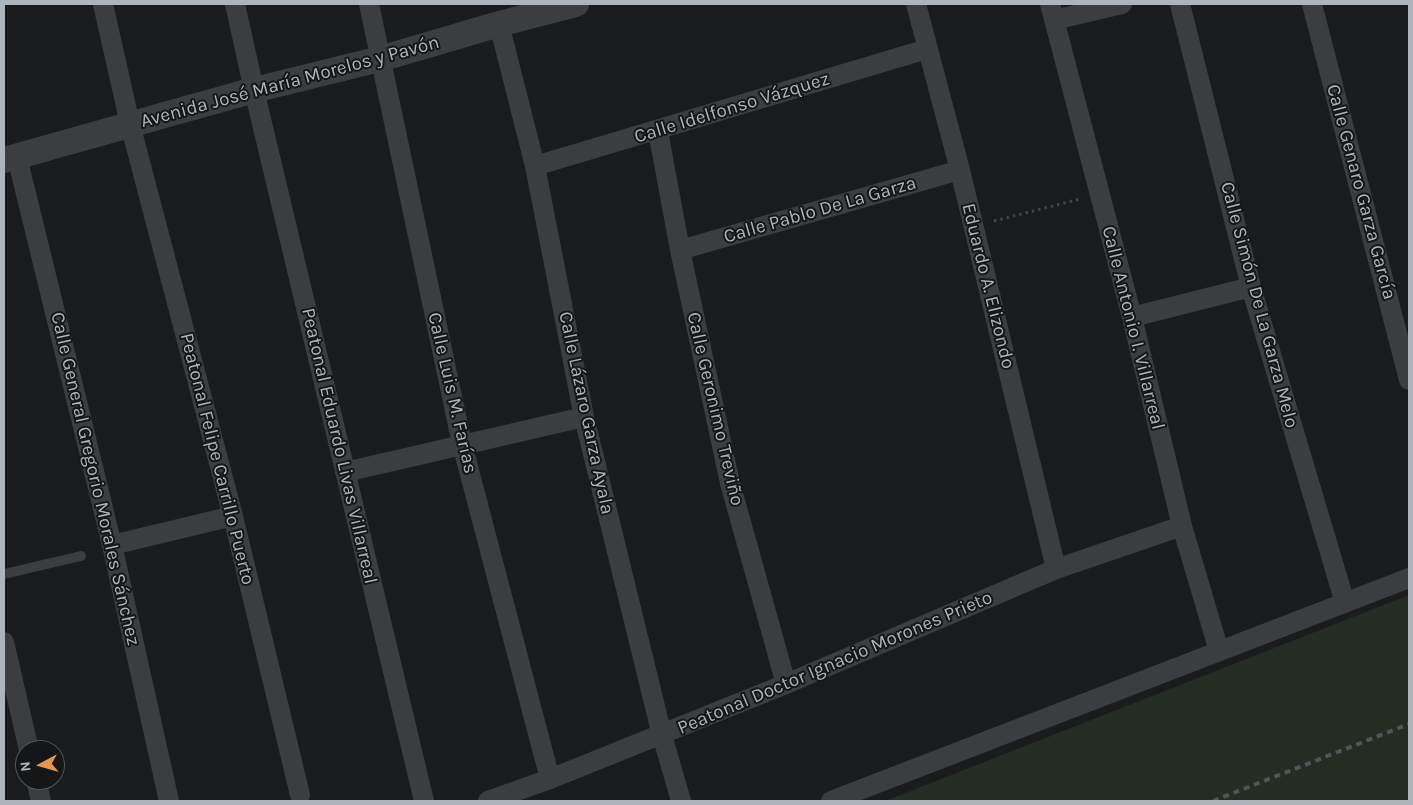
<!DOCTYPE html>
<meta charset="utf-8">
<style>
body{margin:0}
#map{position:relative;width:1413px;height:805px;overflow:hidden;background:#1a1b1c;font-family:Karla,sans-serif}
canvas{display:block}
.frame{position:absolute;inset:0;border:5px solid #aeb4bb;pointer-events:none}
.north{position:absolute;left:15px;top:740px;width:50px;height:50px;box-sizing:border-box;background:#151617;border:1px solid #525559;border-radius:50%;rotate:264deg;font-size:14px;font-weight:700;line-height:20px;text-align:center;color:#aeb4bb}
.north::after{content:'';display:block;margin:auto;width:18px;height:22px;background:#e4964a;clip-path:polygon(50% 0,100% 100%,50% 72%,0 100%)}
</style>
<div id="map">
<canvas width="1413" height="805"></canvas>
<div class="frame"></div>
<div class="north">N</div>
</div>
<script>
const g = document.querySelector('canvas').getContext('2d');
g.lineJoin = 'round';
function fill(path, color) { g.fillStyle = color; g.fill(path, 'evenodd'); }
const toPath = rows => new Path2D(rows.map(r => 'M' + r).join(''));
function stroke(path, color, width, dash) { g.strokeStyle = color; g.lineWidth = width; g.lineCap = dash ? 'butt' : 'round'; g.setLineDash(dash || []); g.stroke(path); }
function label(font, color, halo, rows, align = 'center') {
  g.font = font + ' Karla,sans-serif'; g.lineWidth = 4; g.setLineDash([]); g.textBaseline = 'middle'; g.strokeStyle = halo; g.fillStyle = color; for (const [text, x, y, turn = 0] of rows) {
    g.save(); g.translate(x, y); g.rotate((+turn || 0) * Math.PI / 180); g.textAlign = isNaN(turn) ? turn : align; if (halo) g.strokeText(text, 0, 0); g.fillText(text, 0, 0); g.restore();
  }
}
fill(toPath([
 [1409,595,1409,801,885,801]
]), '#252c24');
stroke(toPath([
 [994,221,1080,199]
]), '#424448', 3, [2.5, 4]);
stroke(toPath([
 [4,574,81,556]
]), '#3c3d41', 10);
stroke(toPath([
 [103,4,130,124,233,516,300,795],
 [235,4,254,90,424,801],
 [369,4,462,444,550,779],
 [916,4,960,170,1056,569],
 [1050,4,1132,317,1182,526,1219,651],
 [1180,4,1251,287,1345,603],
 [1312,4,1409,380],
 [1054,20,1122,4],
 [499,24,535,166,584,417,662,735,681,801],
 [658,131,680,250,730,483,786,684],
 [17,157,112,545,169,801],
 [535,166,927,49],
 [680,250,960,170],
 [1132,317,1251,287],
 [345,472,584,417],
 [112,545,233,516],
 [4,642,29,750],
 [36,780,41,801],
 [488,801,550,779,786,684,1056,569,1182,526],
 [831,801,1409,578]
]), '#3c3d41', 20);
stroke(toPath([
 [4,160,254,90,380,59,499,24,576,4]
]), '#3c3d41', 26);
stroke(toPath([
 [1213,801,1409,724]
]), '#515458', 4, [6, 5]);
label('19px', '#aeb4bb', '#151617', [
 ["Avenida José María Morelos y Pavón",290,82,-15],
 ["Calle Idelfonso Vázquez",732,108,-17],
 ["Calle Genaro Garza García",1361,192,75],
 ["Calle Pablo De La Garza",820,210,-16],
 ["Eduardo A. Elizondo",988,286,76],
 ["Calle Simón De La Garza Melo",1259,305,75],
 ["Calle Antonio I. Villarreal",1133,328,76],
 ["Calle Luis M. Farías",452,393,77],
 ["Calle Geronimo Treviño",715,409,77],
 ["Calle Lázaro Garza Ayala",586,413,78],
 ["Peatonal Eduardo Livas Villarreal",339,446,77],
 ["Peatonal Felipe Carrillo Puerto",217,459,76],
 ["Calle General Gregorio Morales Sánchez",95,479,77],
 ["Peatonal Doctor Ignacio Morones Prieto",835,663,-23]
]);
</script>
